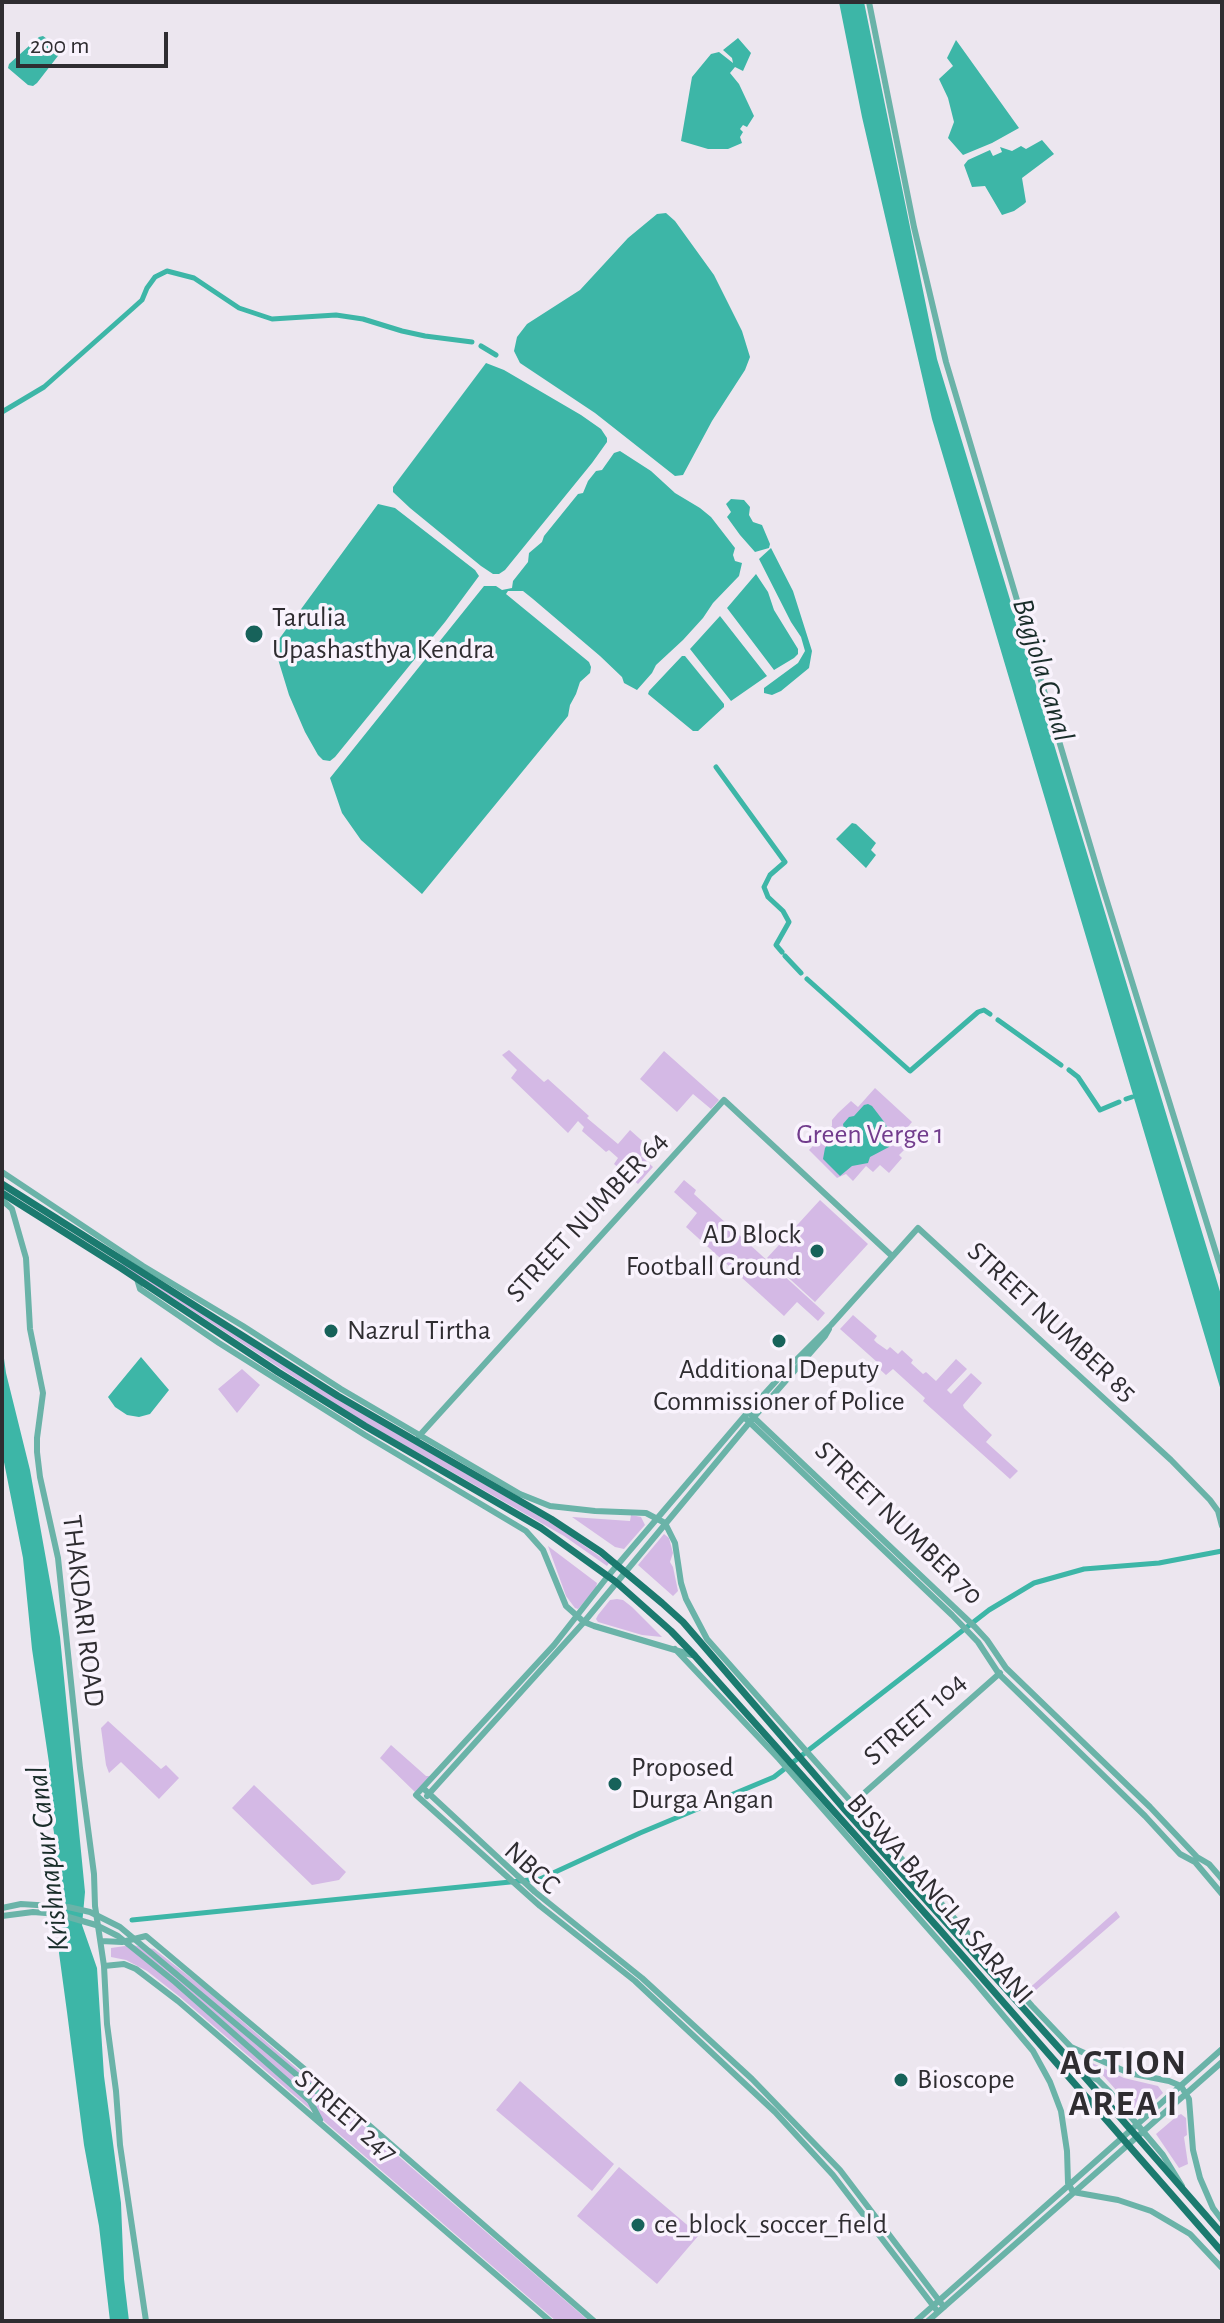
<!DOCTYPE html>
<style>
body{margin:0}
#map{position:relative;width:1224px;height:2323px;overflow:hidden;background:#ece6ef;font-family:"Alegreya Sans",sans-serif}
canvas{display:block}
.frame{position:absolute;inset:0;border:4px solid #2f2d31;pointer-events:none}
.scale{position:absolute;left:16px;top:32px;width:152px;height:36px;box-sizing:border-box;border:4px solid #2f2d31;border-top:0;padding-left:10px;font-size:24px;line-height:28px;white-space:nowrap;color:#2f2d31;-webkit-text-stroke:6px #f9f3fd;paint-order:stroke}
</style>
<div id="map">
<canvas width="1224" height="2323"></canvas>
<div class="frame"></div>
<div class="scale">200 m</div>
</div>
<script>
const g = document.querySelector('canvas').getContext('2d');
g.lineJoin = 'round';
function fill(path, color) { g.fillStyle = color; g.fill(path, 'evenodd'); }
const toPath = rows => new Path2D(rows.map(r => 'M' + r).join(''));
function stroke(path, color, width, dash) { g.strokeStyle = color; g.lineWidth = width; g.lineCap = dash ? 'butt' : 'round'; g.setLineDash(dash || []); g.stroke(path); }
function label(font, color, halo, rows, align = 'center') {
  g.font = font + ' "Alegreya Sans",sans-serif'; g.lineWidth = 7; g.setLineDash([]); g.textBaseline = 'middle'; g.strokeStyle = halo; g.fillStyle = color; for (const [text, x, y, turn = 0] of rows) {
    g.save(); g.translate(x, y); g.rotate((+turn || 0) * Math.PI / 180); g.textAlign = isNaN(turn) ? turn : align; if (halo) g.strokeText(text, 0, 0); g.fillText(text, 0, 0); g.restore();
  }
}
fill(toPath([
 [509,1050,544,1082,548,1079,589,1116,587,1118,618,1144,630,1130,649,1147,641,1156,653,1167,638,1184,614,1164,618,1158,609,1150,606,1152,582,1131,584,1127,578,1121,568,1133,511,1078,517,1070,502,1055],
 [664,1051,719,1100,711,1109,693,1094,677,1112,640,1079],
 [875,1088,912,1122,902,1134,912,1142,899,1155,902,1158,889,1173,880,1165,873,1172,866,1166,853,1181,846,1174,837,1178,809,1150,832,1126,832,1120,838,1113,851,1101,858,1107],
 [684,1180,696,1190,694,1194,825,1313,818,1321,797,1302,784,1316,686,1227,697,1213,674,1192],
 [820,1200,868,1244,815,1302,767,1258],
 [122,1263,355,1409,556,1526,609,1563,607,1566,564,1536,352,1415,121,1264],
 [853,1315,877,1336,874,1340,877,1343,887,1350,890,1347,898,1354,902,1350,913,1360,911,1363,923,1374,926,1372,936,1381,956,1359,967,1369,947,1390,951,1394,971,1373,982,1383,963,1405,964,1408,992,1435,986,1442,1018,1471,1010,1479,923,1401,925,1398,893,1369,886,1375,875,1365,877,1362,840,1329],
 [242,1369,260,1385,237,1413,218,1389],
 [631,1515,641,1517,645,1525,624,1549,615,1547,572,1517,630,1521],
 [664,1534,669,1538,673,1553,670,1562,673,1567,678,1591,673,1596,638,1565],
 [548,1546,597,1583,596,1588,578,1609,575,1608,566,1596],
 [617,1599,623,1600,632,1607,662,1637,642,1635,598,1622,596,1619,598,1615,610,1600],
 [108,1721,161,1769,166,1765,179,1778,159,1799,121,1762,109,1773,106,1765,101,1728],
 [391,1745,426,1776,430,1776,417,1794,380,1758],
 [254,1785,346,1872,339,1880,312,1885,232,1808],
 [1116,1911,1120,1917,1029,1996,1025,1992],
 [132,1945,154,1949,204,1988,589,2321,556,2321,180,1997,147,1971,126,1960,111,1957,111,1948],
 [1086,2060,1124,2078,1158,2086,1163,2093,1139,2116,1101,2073,1085,2063],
 [520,2081,614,2164,592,2191,496,2110],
 [1181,2114,1186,2118,1187,2135,1184,2137,1188,2164,1179,2168,1156,2134,1177,2116],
 [619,2167,699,2235,657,2284,577,2216]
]), '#d4b9e5');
fill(toPath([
 [839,2,864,2,937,359,1222,1298,1222,1394,932,419,862,117],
 [43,36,61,49,61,52,37,83,33,86,28,85,8,68,9,64,39,37],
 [738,38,751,53,743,71,735,67,730,73,739,84,754,116,747,127,743,125,740,129,743,132,740,137,742,143,728,149,708,149,681,141,692,77,711,54,719,52,733,63,732,58,723,50],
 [956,40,1019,128,992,143,963,155,948,138,954,122,948,98,939,79,953,66,947,58],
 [1042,140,1054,154,1022,178,1026,202,1024,204,1014,211,1002,215,985,186,972,187,964,165,968,160,990,150,993,156,1002,152,1000,147,1012,151,1021,146,1026,149],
 [666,213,675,221,714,275,742,331,750,357,745,370,712,421,683,475,675,476,595,413,520,363,514,351,517,337,527,324,580,290,628,238,657,214],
 [486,363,504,370,581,415,601,429,607,438,607,442,592,463,505,570,499,574,493,574,481,566,410,508,393,492,393,487],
 [620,451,651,471,675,493,700,508,711,517,735,548,733,555,735,561,742,563,739,576,713,603,703,618,683,640,656,665,652,673,637,690,624,683,622,677,600,656,533,599,523,591,508,591,506,594,589,662,591,667,590,673,580,682,576,694,570,705,568,716,422,894,361,840,342,813,330,778,484,586,496,586,502,590,512,588,513,581,528,562,529,553,542,542,544,536,578,494,583,493,588,481,596,471,602,470,614,453],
 [731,499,744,500,750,507,749,515,753,522,762,525,770,544,769,548,755,552,740,535,727,517,731,512,726,504],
 [378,504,395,508,475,570,479,576,445,622,335,757,330,761,323,760,318,755,305,732,289,695,274,646],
 [771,548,793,591,812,651,809,668,781,691,772,695,764,693,764,688,798,663,805,651,801,637,791,622,759,559],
 [756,574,768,592,774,610,798,649,798,654,794,658,774,670,727,608],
 [720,616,767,676,731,701,690,649],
 [682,656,685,656,724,704,724,707,698,731,693,731,648,694,649,691],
 [852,823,856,824,876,843,871,850,876,855,866,868,836,839],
 [868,1104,872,1106,885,1123,893,1139,889,1147,870,1157,868,1163,852,1166,840,1176,823,1159,825,1148,834,1136,841,1134,844,1130,843,1124,849,1117,854,1116,864,1105],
 [2,1344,6,1373,30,1470,60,1637,85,1892,82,1925,97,1968,104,2076,121,2203,124,2279,129,2321,110,2321,99,2226,84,2145,67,2012,59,1953,61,1925,65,1917,60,1898,56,1846,49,1800,49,1763,32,1649,23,1558,2,1452],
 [141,1357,169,1390,150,1414,139,1417,127,1415,115,1407,108,1397]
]), '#3db6a7');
stroke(toPath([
 [481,346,496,355],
 [2,412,44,387,132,309,142,300,147,288,155,277,167,271,194,278,239,308,272,319,336,315,363,319,402,331,425,336,472,342],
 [716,767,785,862,770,875,764,887,768,897,783,911,789,922,776,945,782,952],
 [785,956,801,973],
 [807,979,910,1071,978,1012,984,1010,990,1014],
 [998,1020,1061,1065],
 [1069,1070,1078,1077,1100,1110,1119,1102],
 [1126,1099,1132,1097],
 [132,1920,540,1879,640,1833,774,1777,989,1610,1034,1583,1084,1569,1159,1563,1222,1551]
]), '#3db6a7', 5);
stroke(toPath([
 [869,2,914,227,946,362,1102,885,1222,1272],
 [2,1172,143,1266,243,1326,341,1389,520,1494,550,1506,595,1511,646,1513,665,1523,675,1543,681,1583,686,1599,707,1639,1032,2006,1071,2047,1129,2073,1169,2081,1181,2086,1189,2099,1193,2150,1200,2178,1213,2208,1222,2220],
 [2,1200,12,1209,26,1258,30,1329,43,1393,37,1438,37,1452,40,1477,58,1558,80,1768,94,1874,95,1906,104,1966,107,2024,116,2091,120,2145,146,2321],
 [137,1279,140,1289,219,1343,365,1435,526,1531,543,1550,566,1606,584,1622,594,1626,692,1655],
 [748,1412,975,1627,987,1640,1006,1668,1150,1807,1197,1857,1209,1864,1222,1879],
 [744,1417,952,1615,978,1642,999,1674,1145,1816,1180,1854,1195,1862,1222,1894],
 [419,1436,724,1100,892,1256],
 [675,1649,779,1759,975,1982,1033,2051,1050,2082,1061,2111,1067,2151,1068,2183,1073,2192,1118,2200,1151,2211,1190,2234,1222,2268],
 [423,1788,535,1892,642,1978,752,2079,840,2170,944,2307],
 [427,1796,584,1622,754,1417,825,1336,829,1329],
 [853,1803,1000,1673],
 [101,1941,122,1942,146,1936,308,2072,594,2321],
 [104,1966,124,1964,136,1969,178,2001,550,2321],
 [1083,2072,1098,2080,1109,2091,1163,2155,1182,2186],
 [310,2101,320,2120],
 [938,2312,833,2175,775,2112,635,1981,540,1906,416,1795,554,1645,608,1576,748,1412,788,1368,831,1325,918,1228,1171,1460,1210,1500,1218,1511,1222,1526],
 [916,2321,1222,2049],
 [928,2321,1222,2062]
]), '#6ab3a8', 6);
stroke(toPath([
 [2,1184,338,1396,551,1519,601,1552,662,1603,683,1622,846,1811,1076,2067,1222,2234],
 [2,1193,121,1268,278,1372,365,1426,541,1528,616,1582,671,1631,695,1656,940,1930,1222,2252]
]), '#1b7a6f', 7);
stroke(toPath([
 [2,1908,21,1904,68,1907,90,1912,120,1927,316,2091],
 [2,1916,33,1912,58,1914,96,1925,118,1936,175,1982,310,2101]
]), '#6ab3a8', 6);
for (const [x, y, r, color] of [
 [254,634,10,"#17625a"],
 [817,1251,8,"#17625a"],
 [331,1331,8,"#17625a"],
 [779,1341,8,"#17625a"],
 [615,1784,8,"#17625a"],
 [901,2080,8,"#17625a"],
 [638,2225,8,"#17625a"]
]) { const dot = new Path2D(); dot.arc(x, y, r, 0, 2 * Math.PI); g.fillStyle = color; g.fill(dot); stroke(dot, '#f9f3fd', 3); }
label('28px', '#2f2d31', '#f9f3fd', [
 ["Tarulia",272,618],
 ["Upashasthya Kendra",272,650],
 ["AD Block",801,1235,"right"],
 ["Football Ground",801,1267,"right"],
 ["Nazrul Tirtha",347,1331],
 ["Additional Deputy",779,1370,"center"],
 ["Commissioner of Police",779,1402,"center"],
 ["Proposed",631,1768],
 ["Durga Angan",631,1800],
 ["Bioscope",917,2080],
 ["ce_block_soccer_field",654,2225]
], 'left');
label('28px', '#723c8d', '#f9f3fd', [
 ["Green Verge 1",870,1135]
]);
label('28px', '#2f2d31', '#f9f3fd', [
 ["STREET NUMBER 64",587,1217,-47],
 ["STREET NUMBER 85",1052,1322,43],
 ["STREET NUMBER 70",899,1523,44],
 ["THAKDARI ROAD",83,1611,83],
 ["STREET 104",915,1719,-41],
 ["NBCC",532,1868,42],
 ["BISWA BANGLA SARANI",940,1899,49],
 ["STREET 247",346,2116,41]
]);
label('italic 30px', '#192d2a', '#f9f3fd', [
 ["Bagjola Canal",1043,670,73],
 ["Krishnapur Canal",48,1859,-97]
]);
g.letterSpacing = '2px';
label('bold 36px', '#2f2d31', '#f9f3fd', [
 ["ACTION",1124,2063],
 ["AREA I",1124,2104]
]);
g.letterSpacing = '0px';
</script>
